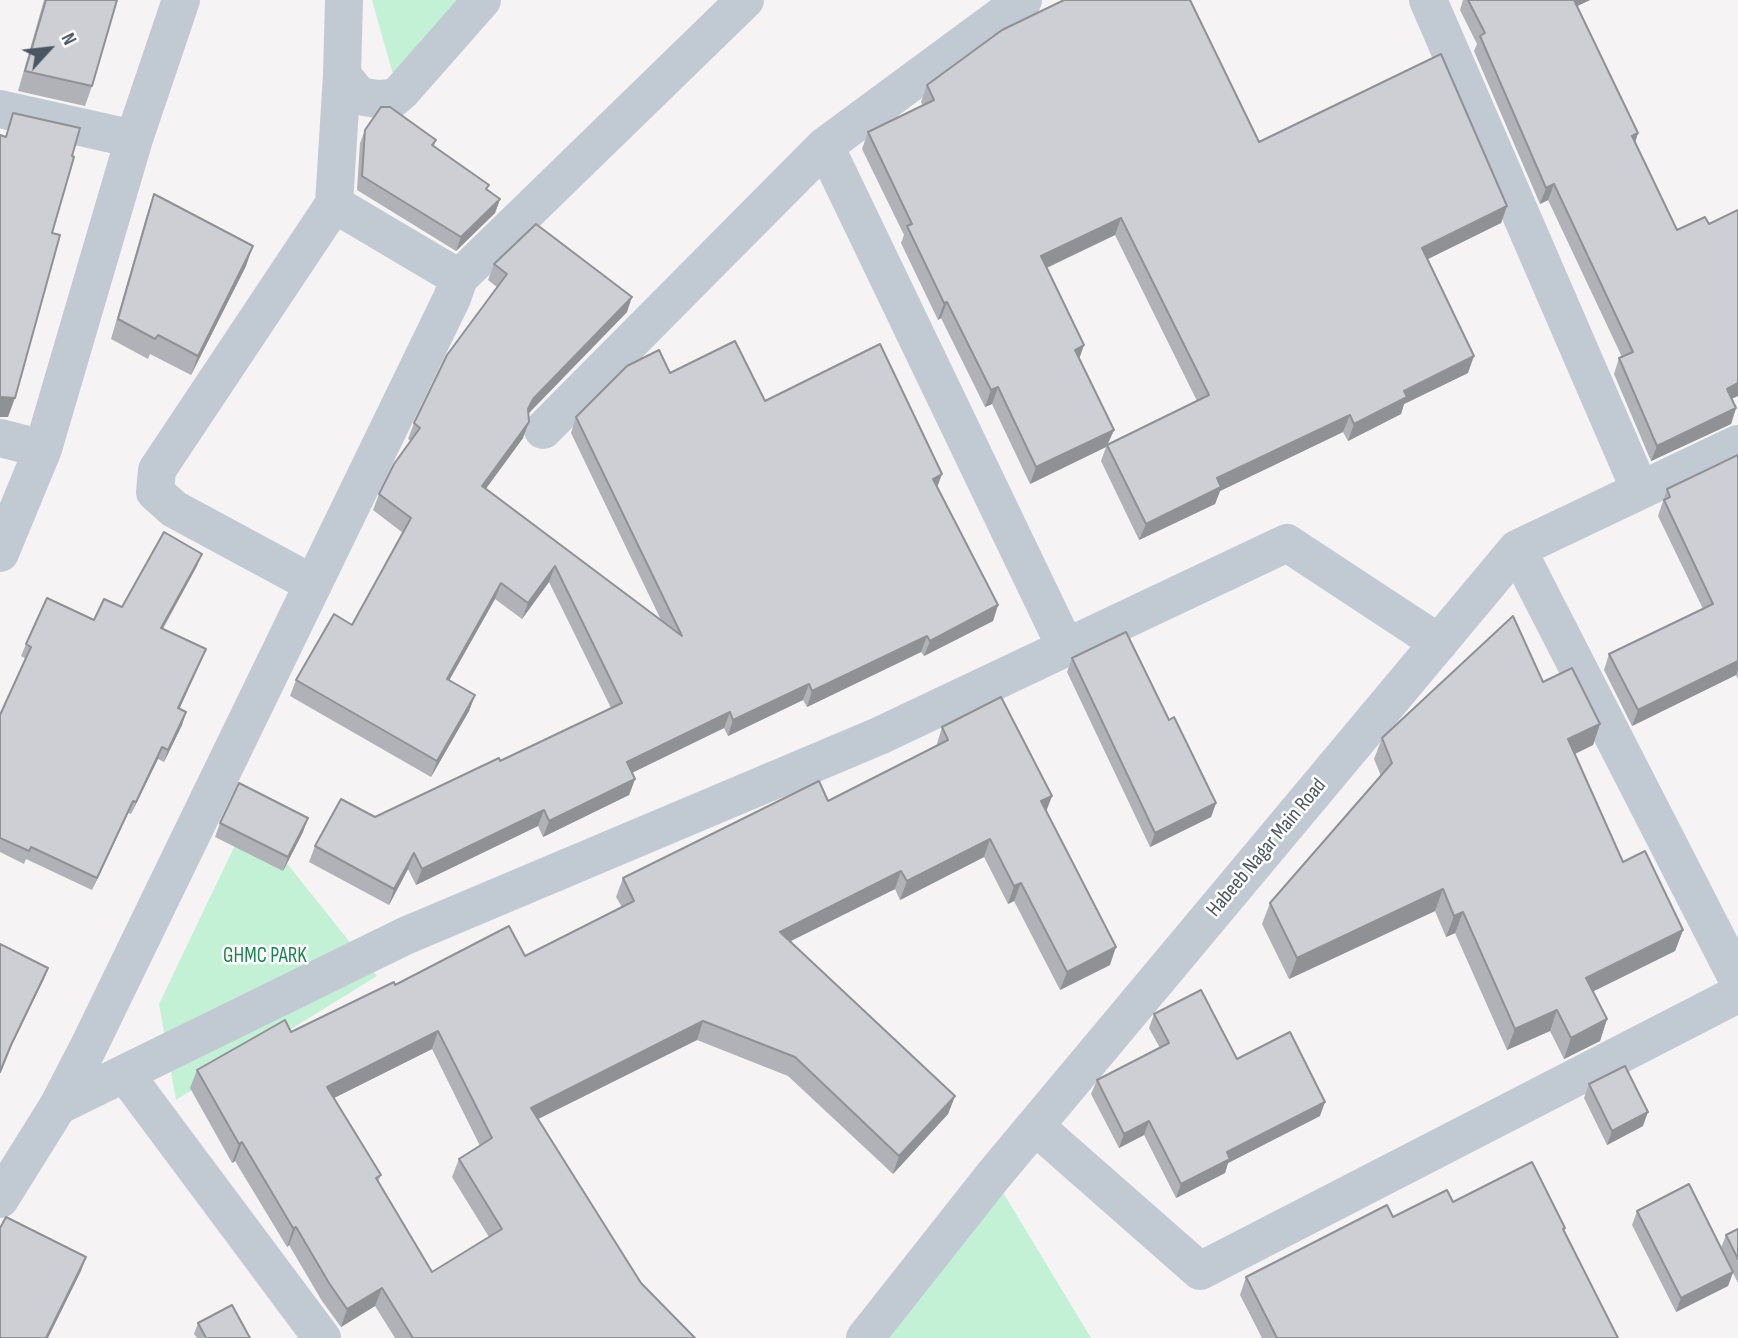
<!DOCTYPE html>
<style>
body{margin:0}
#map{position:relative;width:1738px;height:1338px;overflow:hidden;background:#f5f3f3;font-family:"Sofia Sans Condensed",sans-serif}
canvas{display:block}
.north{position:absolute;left:14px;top:14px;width:70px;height:70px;-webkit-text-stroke:5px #fff;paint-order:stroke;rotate:63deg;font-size:19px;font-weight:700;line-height:28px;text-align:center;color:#4a5661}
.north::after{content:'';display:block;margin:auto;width:24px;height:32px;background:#4a5661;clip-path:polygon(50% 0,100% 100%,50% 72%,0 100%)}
</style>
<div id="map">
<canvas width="1738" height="1338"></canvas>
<div class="north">N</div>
</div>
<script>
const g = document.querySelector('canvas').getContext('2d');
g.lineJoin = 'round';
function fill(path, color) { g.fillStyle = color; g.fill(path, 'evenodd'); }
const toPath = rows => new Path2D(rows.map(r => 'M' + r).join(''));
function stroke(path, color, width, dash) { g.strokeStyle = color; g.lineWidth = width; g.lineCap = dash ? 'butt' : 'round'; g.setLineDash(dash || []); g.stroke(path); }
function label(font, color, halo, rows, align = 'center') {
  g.font = font + ' "Sofia Sans Condensed",sans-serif'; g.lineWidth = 5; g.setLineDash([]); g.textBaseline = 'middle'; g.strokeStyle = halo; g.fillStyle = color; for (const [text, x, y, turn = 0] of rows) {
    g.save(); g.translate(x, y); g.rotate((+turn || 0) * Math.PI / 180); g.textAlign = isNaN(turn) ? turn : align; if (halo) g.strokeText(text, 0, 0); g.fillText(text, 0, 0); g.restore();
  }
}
fill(toPath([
 [372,0,469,0,396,85],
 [249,816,377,976,176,1100,159,1004],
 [993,1176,1091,1338,876,1338]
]), '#c3f1d5');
stroke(toPath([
 [344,0,342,75,359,96,377,99,394,98,402,91,482,0],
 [1428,0,1640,490],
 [0,109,134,139],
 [825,146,1023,0],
 [334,204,459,278],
 [543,430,825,146,1066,648],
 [0,438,43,449],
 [1517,549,1738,980],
 [0,553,43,449,134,139,181,0],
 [313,584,174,509,155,492,157,470,334,204,342,75],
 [125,1074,322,1338],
 [58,1106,405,936,879,736,1287,543,1439,643],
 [1035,1126,1200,1271,1738,994],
 [865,1338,993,1176,1517,549,1738,444]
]), '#c1cad2', 38);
stroke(toPath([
 [0,1199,58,1106,89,1046,452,298,459,278,745,0]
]), '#c1cad2', 38);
fill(toPath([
 [44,0,117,0,92,86,85,106,18,91],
 [1463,0,1590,0,1577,6,1638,133,1635,142,1732,399,1736,408,1731,424,1651,461,1614,374,1619,358,1622,357,1548,200,1540,204,1474,51,1477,44,1460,10],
 [927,85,1259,142,1507,206,1501,223,1427,259,1468,373,1404,404,1401,414,1348,441,1343,432,1220,491,1215,504,1139,540,1101,461,1106,447,1030,484,992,404,985,407,941,318,938,320,901,243,904,235,862,149,868,132,923,105,921,102],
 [1115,235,1197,401,1108,444,1114,430,1079,359,1084,345,1047,268],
 [365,130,436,140,434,146,489,185,487,189,500,199,495,213,456,251,357,190,360,143],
 [154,194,246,266,191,375,150,354,148,359,111,339,147,214],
 [494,264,627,312,528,414,523,438,486,488,661,620,571,433,576,417,670,373,765,401,942,474,937,487,998,605,993,621,924,656,921,652,807,707,803,700,728,736,724,728,632,773,635,779,629,795,543,837,538,826,416,885,408,869,389,905,309,862,315,846,375,817,500,761,611,708,549,582,522,619,495,599,449,680,475,695,469,711,431,777,290,696,296,680,352,625,403,533,373,510,379,494,411,441,408,439,414,423,497,287,488,280],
 [1738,455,1738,679,1736,675,1632,726,1604,670,1609,654,1703,609,1658,516,1667,489],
 [197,566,163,629,206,649,201,661,179,709,186,712,182,725,164,762,158,759,131,814,128,813,92,890,26,859,24,864,0,852,0,715,26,659,21,656,26,644,94,620,122,607],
 [1072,658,1169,720,1216,803,1211,817,1150,847,1067,672],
 [1543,682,1600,724,1593,745,1575,754,1623,862,1683,930,1675,951,1593,991,1607,1019,1600,1041,1564,1059,1550,1031,1507,1050,1455,933,1446,937,1435,911,1289,979,1262,924,1270,903,1381,776,1374,759,1382,738],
 [942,727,1052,796,1046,812,1110,965,1060,990,1014,901,1008,904,984,857,900,900,895,889,790,941,955,1096,948,1114,893,1174,788,1076,697,1040,538,1119,641,1283,695,1338,395,1338,375,1306,341,1327,322,1301,289,1245,287,1247,235,1161,232,1163,190,1088,197,1070,291,1032,395,985,525,956,622,907,616,897,623,878,828,801,936,747],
 [432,1049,480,1146,459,1159,452,1177,489,1237,432,1272,378,1182,381,1175,334,1098],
 [220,823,303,832,283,871,215,837],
 [1154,1014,1237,1059,1320,1116,1228,1163,1225,1173,1176,1198,1144,1135,1119,1148,1091,1094,1097,1080,1160,1048,1149,1028],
 [1589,1084,1643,1126,1607,1145,1584,1098],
 [1453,1202,1565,1228,1564,1232,1618,1338,1262,1338,1240,1295,1246,1277,1393,1217],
 [1637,1211,1721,1248,1726,1235,1738,1229,1738,1283,1733,1273,1728,1286,1676,1312,1632,1225],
 [198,1323,250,1338,197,1338,194,1334]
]), '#b0b2b7');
fill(toPath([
 [1571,0,1590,0,1567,11],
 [1638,133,1633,149,1632,136],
 [1554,184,1548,200,1540,204,1546,188],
 [500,199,495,213,456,251,461,237],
 [1507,206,1501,223,1416,265,1422,248],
 [1121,218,1115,235,1035,273,1041,256],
 [253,246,246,266,191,375,198,356],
 [632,297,627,312,527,415,528,409,533,399],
 [947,302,941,318,938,320,944,303],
 [1084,345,1078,362,1075,350],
 [1474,356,1468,373,1404,404,1401,414,1348,441,1354,424,1404,391],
 [1738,383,1738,396,1721,404,1727,389],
 [998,387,992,404,985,407,991,390],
 [2,397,15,398,8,417,0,417,0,398],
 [1736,408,1731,424,1651,461,1657,446],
 [1350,415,1343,432,1220,491,1215,504,1139,540,1146,524,1217,478],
 [529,422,523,438,477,501,482,486],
 [1114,430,1106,447,1030,484,1036,467],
 [942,474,936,490,933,479],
 [202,554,197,566,156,640,161,628],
 [555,566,549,582,522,619,528,603],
 [501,583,495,599,441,695,447,679],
 [998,605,993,621,924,656,930,641],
 [927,636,921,652,807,707,812,691],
 [206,649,201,661,174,721,178,708],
 [1738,661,1738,669,1736,675,1632,726,1638,710],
 [809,684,803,700,728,736,733,720],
 [475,695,469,711,431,777,437,761],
 [186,712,182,725,164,762,168,750],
 [730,712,724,728,621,778,627,762],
 [1600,724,1593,745,1560,761,1568,739],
 [162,747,158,759,131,814,136,802],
 [635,779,629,795,543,837,549,821],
 [1052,796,1045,814,1041,801],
 [133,801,128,813,92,890,97,878],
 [1216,803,1211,817,1150,847,1155,833],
 [544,810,538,826,416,885,422,869],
 [308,818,303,832,283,871,288,857],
 [990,839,984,857,900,900,907,881],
 [414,853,408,869,389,905,394,889],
 [901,871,895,889,773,950,780,932],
 [1021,883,1014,901,1008,904,1014,886],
 [1443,889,1435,911,1289,979,1297,958],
 [1463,912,1455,933,1446,937,1454,916],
 [1683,930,1675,951,1578,999,1586,978],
 [1116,947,1110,965,1060,990,1067,972],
 [48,968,44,979,6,1057,11,1045],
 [1557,1010,1550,1031,1507,1050,1515,1029],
 [1607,1019,1600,1041,1564,1059,1571,1038],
 [703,1021,697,1040,524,1126,531,1108],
 [438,1031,432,1049,320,1105,327,1087],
 [955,1096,948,1114,893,1174,899,1156],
 [1325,1102,1320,1116,1228,1163,1225,1173,1176,1198,1181,1184,1227,1152],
 [1648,1112,1643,1126,1607,1145,1612,1131],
 [1149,1121,1144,1135,1119,1148,1124,1134],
 [242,1142,235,1161,232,1163,239,1144],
 [296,1227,289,1245,287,1247,293,1228],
 [86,1257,81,1271,48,1338,46,1338],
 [1733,1272,1728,1286,1676,1312,1681,1298],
 [382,1288,375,1306,341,1327,347,1309]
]), '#909195');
const building = toPath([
 [46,0,117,0,92,86,25,71,46,0],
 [1064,0,1190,0,1259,142,1441,54,1507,206,1422,248,1474,356,1404,391,1407,397,1354,424,1350,415,1217,478,1221,487,1146,524,1107,445,1209,395,1121,218,1041,256,1084,345,1075,350,1114,430,1036,467,998,387,991,390,947,302,944,303,907,226,912,224,868,132,934,100,927,85,1002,30,1064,0],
 [1468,0,1574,0,1638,133,1632,136,1677,230,1705,217,1709,224,1738,210,1738,383,1727,389,1736,408,1657,446,1619,358,1633,352,1554,184,1546,188,1480,36,1485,33,1468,0],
 [381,107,390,107,436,140,432,145,489,185,486,189,500,199,461,237,362,176,365,130,381,107],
 [13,113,80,128,72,156,74,157,52,233,60,235,15,398,2,397,0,398,0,135,6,137,13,113],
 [154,194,253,246,198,356,158,335,155,339,118,319,154,194],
 [536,224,632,297,533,399,528,409,529,422,482,486,682,636,576,417,627,366,659,350,670,373,735,341,765,401,880,344,942,474,933,479,998,605,930,641,927,636,812,691,809,684,733,720,730,712,627,762,635,779,549,821,544,810,422,869,414,853,394,889,315,846,341,799,375,817,499,758,500,761,622,703,555,566,528,603,501,583,447,679,475,695,437,761,296,680,334,614,352,625,411,518,379,494,394,464,420,428,414,423,447,355,507,274,494,264,536,224],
 [1738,455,1738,661,1638,710,1609,654,1713,604,1664,500,1670,497,1667,489,1738,455],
 [164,532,202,554,161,628,206,649,178,708,186,712,168,750,162,747,136,802,133,801,97,878,31,847,29,851,0,838,0,715,31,647,26,644,47,598,94,620,104,599,122,607,164,532],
 [1513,616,1543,682,1572,668,1600,724,1568,739,1623,862,1645,851,1683,930,1586,978,1607,1019,1571,1038,1557,1010,1515,1029,1463,912,1454,916,1443,889,1297,958,1270,903,1392,763,1382,738,1513,616],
 [1126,632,1169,720,1174,717,1216,803,1155,833,1072,658,1126,632],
 [1001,697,1052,796,1041,801,1116,947,1067,972,1021,883,1014,886,990,839,907,881,901,871,780,932,955,1096,899,1156,795,1057,703,1021,531,1108,641,1283,695,1338,413,1338,382,1288,347,1309,329,1283,296,1227,293,1228,242,1142,239,1144,197,1070,285,1020,291,1032,394,982,395,985,509,926,525,956,634,901,623,878,819,781,828,801,948,740,942,727,1001,697],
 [438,1031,492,1138,459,1159,502,1229,432,1272,376,1178,381,1175,327,1087,438,1031],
 [239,783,308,818,288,857,220,823,239,783],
 [0,944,48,968,11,1045,0,1072,0,944],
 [1201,990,1237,1059,1290,1032,1325,1102,1227,1152,1230,1159,1181,1184,1149,1121,1124,1134,1097,1080,1169,1043,1154,1014,1201,990],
 [1625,1066,1648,1112,1612,1131,1589,1084,1625,1066],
 [1532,1162,1565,1228,1563,1229,1618,1338,1277,1338,1246,1277,1387,1205,1393,1217,1447,1190,1453,1202,1532,1162],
 [1689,1184,1733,1272,1681,1298,1637,1211,1689,1184],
 [6,1217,86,1257,46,1338,0,1338,0,1228,6,1217],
 [1738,1229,1738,1259,1726,1235,1738,1229],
 [232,1305,250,1338,206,1338,198,1323,232,1305]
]);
fill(building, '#cdcfd5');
stroke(building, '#909195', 2);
label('21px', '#4a5661', '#fff', [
 ["Habeeb Nagar Main Road",1267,848,-50]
]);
label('21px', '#17864f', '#fff', [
 ["GHMC PARK",265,957]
]);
</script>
